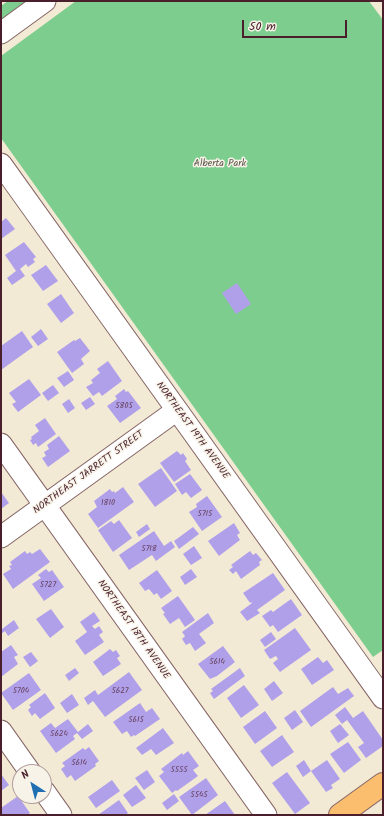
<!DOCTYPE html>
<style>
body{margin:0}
#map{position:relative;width:384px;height:816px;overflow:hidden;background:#f3ead5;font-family:Kalam,sans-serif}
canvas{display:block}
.frame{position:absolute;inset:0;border:2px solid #4a1f2b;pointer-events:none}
.north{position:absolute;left:12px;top:764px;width:40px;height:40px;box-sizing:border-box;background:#f7f3e8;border:1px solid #b29e9c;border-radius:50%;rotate:324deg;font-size:11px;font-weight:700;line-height:16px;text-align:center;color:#4a1f2b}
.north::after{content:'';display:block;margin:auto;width:14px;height:18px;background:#1f6fb2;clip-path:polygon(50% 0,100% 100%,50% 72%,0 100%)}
.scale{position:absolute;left:242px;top:20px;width:105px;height:18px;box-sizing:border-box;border:2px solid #4a1f2b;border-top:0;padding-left:5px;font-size:12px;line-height:14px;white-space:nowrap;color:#4a1f2b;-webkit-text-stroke:3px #f7f3e8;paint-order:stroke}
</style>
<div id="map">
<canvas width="384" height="816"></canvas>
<div class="frame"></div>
<div class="north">N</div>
<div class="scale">50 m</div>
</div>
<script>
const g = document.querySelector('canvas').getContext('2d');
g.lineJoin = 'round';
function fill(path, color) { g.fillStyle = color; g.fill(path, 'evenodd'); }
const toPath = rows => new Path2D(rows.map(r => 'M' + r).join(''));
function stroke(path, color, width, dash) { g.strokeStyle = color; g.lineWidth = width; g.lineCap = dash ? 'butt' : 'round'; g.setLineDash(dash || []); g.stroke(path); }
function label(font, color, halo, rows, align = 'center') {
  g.font = font + ' Kalam,sans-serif'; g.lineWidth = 3; g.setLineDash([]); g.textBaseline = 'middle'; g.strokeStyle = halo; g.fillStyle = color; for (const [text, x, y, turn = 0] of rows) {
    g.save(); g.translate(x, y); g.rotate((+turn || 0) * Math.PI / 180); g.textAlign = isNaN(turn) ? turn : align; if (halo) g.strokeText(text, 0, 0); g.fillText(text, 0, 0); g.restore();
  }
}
fill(toPath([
 [8,1,35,1,1,26,1,6],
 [76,1,369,1,383,20,383,650,373,657,1,138,1,56]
]), '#7ccd8e');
fill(toPath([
 [6,218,15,229,1,239,1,222],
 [24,242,36,257,33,259,35,262,28,267,26,264,20,269,25,276,12,285,7,278,16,271,5,255],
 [46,265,58,281,43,291,31,275],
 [237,283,251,304,236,314,222,293],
 [61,294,74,313,61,323,47,304],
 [41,329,48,339,38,346,31,337],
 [22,331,33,347,1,370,1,346],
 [80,338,90,351,81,359,84,364,72,373,57,352,74,340,75,341],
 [108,361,122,381,102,396,99,392,93,396,86,387,93,383,91,380,100,373,97,369],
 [68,371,74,380,64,387,57,378],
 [29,379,41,395,18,412,12,404,16,402,9,393],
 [53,385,59,393,48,401,42,393],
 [124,389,126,392,128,391,141,408,120,423,107,406,117,399,115,396],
 [90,397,95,404,86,410,81,403],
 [69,399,75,408,68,413,62,404],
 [45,418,56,434,38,447,36,443,33,445,30,440,32,439,31,437,39,431,35,425],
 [59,436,70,451,48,467,42,458,46,456,44,452,49,449,47,445],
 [177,451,181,455,183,453,187,459,185,461,191,470,174,482,160,463],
 [161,468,177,491,155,507,138,484],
 [190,474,202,490,191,498,186,492,182,495,175,484],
 [123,487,134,502,98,528,88,514,97,507,94,501,110,489,112,492,114,491,115,493],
 [1,492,9,503,1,509],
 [207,496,222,517,202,531,189,512,197,507,196,504],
 [119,520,132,538,113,552,98,530,111,521,114,524],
 [234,523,240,533,237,535,240,540,219,556,208,541],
 [147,524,150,529,139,537,136,532],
 [193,527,199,534,179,549,174,541],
 [154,531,164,546,171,541,175,547,156,561,152,555,129,570,119,555],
 [194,546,202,558,191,565,183,554],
 [40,549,50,562,13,589,3,574,11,569,9,566,12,565,10,562,25,551,27,554,30,552,32,554],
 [250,551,253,555,256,553,262,560,259,562,260,565,241,579,236,571,233,574,229,570,233,567,231,565],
 [46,569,49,572,52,570,64,587,44,601,32,584,41,578,38,575],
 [191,569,197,577,185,585,180,577],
 [157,570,172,591,161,599,157,593,154,595,149,589,145,591,139,583],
 [273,573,285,590,257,610,260,613,247,621,240,612,252,603,251,602,250,603,243,593],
 [178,596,195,620,185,627,179,618,170,624,163,614,165,613,161,608],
 [291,599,302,615,278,632,273,625,270,627,262,616,271,610,273,612],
 [51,609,64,627,50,638,36,619],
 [94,612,100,621,92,626,95,629,99,626,103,632,99,635,104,642,85,655,75,641,87,632,80,622],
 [208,613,214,623,199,634,206,643,195,651,190,643,186,645,182,639,185,636,182,632],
 [14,620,19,628,8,636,5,631,1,634,1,627,2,629],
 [295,628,311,650,280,672,273,663,278,659,276,656,270,659,264,650],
 [271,632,276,639,265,647,260,640],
 [11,645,18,655,14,657,18,664,1,677,1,652],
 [223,646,235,662,217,676,210,679,198,664],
 [110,649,113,652,116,650,120,656,117,658,121,664,103,676,93,662],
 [31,652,38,661,30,667,23,657],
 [318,657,323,663,327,660,334,670,312,685,301,669],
 [75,668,79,673,69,681,65,675],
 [240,668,245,676,214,699,210,693,213,691,211,689],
 [129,672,142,690,105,717,93,701,88,705,84,698,95,690,98,695],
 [29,673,41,690,13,710,1,693],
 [274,681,283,693,272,701,264,689],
 [244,685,259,705,241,718,227,698],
 [333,687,338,694,348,688,354,696,311,727,300,711],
 [45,693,55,708,40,719,35,713,32,716,28,710,31,707,29,705],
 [72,694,79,705,67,713,60,703],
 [140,703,146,712,152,708,160,719,135,736,134,735,131,737,127,731,122,734,113,722],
 [345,707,353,718,363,711,383,740,383,746,366,758,358,747,364,743,347,720,342,724,335,715],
 [295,710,303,722,292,730,284,718],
 [265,711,277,728,255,744,243,727],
 [68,719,78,732,88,724,93,731,82,739,77,733,73,736,75,739,56,753,40,731,51,723,55,728],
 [340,724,349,735,338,743,330,731],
 [163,728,174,743,156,755,151,749,142,755,136,748],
 [282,735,294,752,272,767,260,751],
 [348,742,361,760,344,773,330,754],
 [89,747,99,761,95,764,96,766,75,781,71,775,67,778,61,769,65,766,62,763,83,748,85,750],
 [188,751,199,766,193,770,198,776,177,791,176,790,172,793,159,776,164,772,161,769,182,753,183,755],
 [304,760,311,771,303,777,296,766],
 [327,760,340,779,331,785,333,788,326,792,311,771],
 [147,770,155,782,144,790,135,778],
 [287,772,310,803,295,814,272,783],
 [1,774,9,785,1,791],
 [206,778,218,795,192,815,179,797],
 [112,780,120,791,96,808,88,797],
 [136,785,146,798,132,807,123,795],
 [174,794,179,801,167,810,162,803],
 [18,796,30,813,27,815,1,815,1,808],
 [119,800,128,813,125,815,98,815],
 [225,801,235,815,205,815]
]), '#b0a0ea');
const minor = toPath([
 [1,33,45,1],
 [1,164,383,698],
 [1,444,266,815],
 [1,537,177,410],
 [1,731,30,772],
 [44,791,61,815]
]);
const major = toPath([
 [340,815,383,784]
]);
stroke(minor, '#856666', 23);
stroke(major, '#856666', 24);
stroke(minor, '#fff', 21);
stroke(major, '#fbbd6e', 22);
label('8px', '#643f5b', null, [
 ["5805",124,407],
 ["1810",108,504],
 ["5715",205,515],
 ["5718",149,550],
 ["5727",48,586],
 ["5614",217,663],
 ["5704",21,692],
 ["5627",120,692],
 ["5615",136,721],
 ["5624",59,735],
 ["5614",79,764],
 ["5555",179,771],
 ["5545",199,796]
]);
label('10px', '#595349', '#f7f3e8', [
 ["Alberta Park",220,164]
]);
label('10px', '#4a1f2b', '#f7f3e8', [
 ["NORTHEAST 19TH AVENUE",192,431,54],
 ["NORTHEAST JARRETT STREET",89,473,-36],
 ["NORTHEAST 18TH AVENUE",133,630,55]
]);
</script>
